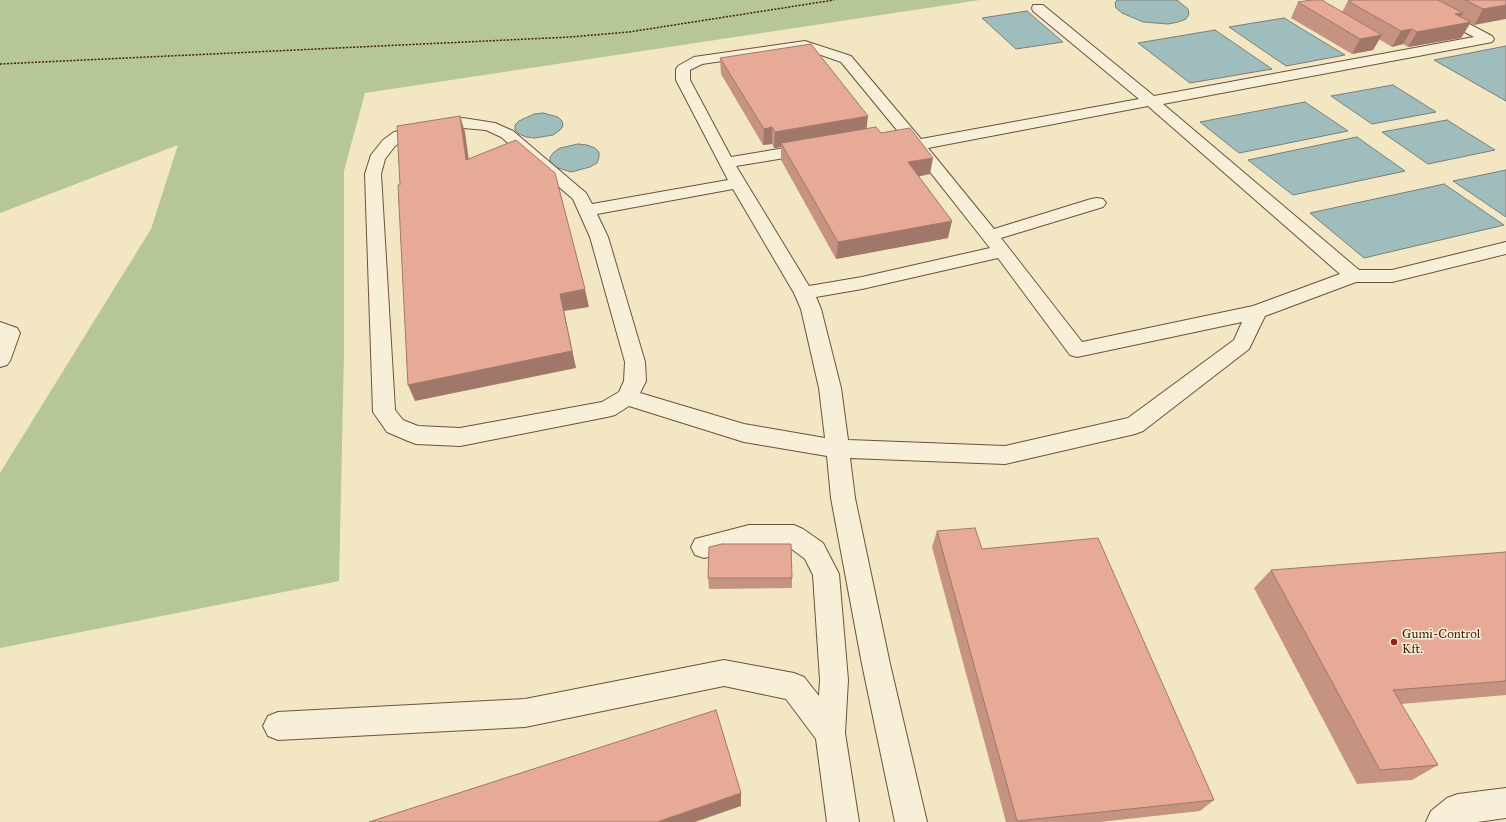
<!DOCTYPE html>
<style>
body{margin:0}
canvas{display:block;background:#f2e6c3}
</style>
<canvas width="1506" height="822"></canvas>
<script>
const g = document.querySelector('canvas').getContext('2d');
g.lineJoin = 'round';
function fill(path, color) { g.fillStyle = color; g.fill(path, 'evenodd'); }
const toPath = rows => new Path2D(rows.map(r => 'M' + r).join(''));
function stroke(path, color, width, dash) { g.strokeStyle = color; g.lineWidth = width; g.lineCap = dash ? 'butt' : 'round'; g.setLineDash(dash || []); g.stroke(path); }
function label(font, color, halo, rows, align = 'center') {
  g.font = font + ' "IM FELL Great Primer",serif'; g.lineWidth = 3; g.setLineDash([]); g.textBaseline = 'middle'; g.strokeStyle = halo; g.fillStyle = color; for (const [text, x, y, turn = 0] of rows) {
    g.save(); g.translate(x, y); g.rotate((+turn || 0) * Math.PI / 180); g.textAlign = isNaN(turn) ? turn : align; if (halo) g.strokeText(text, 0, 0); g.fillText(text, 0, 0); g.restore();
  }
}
fill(toPath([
 [0,0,980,0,365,93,344,171,344,355,339,581,0,648,0,473,151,229,178,145,0,213]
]), '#b7c696');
const water = toPath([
 [1117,0,1177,0,1188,9,1189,14,1186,19,1178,22,1168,24,1143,22,1122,13,1116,8,1115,3,1117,0],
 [1027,11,1063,42,1016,49,982,18,1027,11],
 [1284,18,1345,55,1286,66,1229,27,1284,18],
 [1215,30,1272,69,1190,83,1138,43,1215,30],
 [1506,46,1506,101,1434,60,1506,46],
 [1393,85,1436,112,1372,124,1331,96,1393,85],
 [1305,102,1348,131,1239,153,1200,122,1305,102],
 [543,113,558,117,562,121,563,126,560,130,553,135,535,138,526,137,519,134,515,130,515,125,519,121,534,114,543,113],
 [1447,120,1495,150,1428,164,1382,132,1447,120],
 [1357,137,1405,171,1293,195,1248,160,1357,137],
 [578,144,587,145,595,148,599,152,599,157,597,163,590,167,571,172,555,167,550,163,550,157,554,152,560,148,578,144],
 [1506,170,1506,217,1453,181,1506,170],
 [1444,184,1504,225,1364,258,1310,213,1444,184]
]);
fill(water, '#a0bdbe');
stroke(water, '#7a7e79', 1);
const minor = toPath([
 [1408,0,1424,0,1492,36,1494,39,1492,42,1487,43,1163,104,1359,270,1392,270,1506,242,1506,254,1392,282,1356,282,1265,316,1249,349,1143,431,1135,434,1005,464,850,458,855,498,890,664,927,822,895,822,862,664,831,498,827,456,744,442,629,406,615,415,607,417,460,446,416,444,408,441,387,432,373,412,365,174,371,155,383,140,394,132,463,118,495,123,513,131,586,193,592,204,728,180,676,80,676,69,678,66,694,57,805,41,851,56,921,139,1139,99,1033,11,1032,8,1033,5,1043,5,1154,96,1474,37,1409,3,1408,0],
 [804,49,841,62,901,135,990,248,862,277,809,286,736,166,809,154,815,152,817,149,815,146,809,144,731,157,690,80,690,70,702,64,804,49],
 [1148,106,1340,274,1253,306,1082,342,1001,238,1103,207,1106,203,1103,199,1097,198,1091,199,994,229,928,148,1148,106],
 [463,128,486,130,501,137,573,199,590,237,625,362,624,381,619,392,602,402,460,428,418,426,403,420,395,410,381,174,385,159,395,146,405,139,463,128],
 [733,189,794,293,801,309,819,388,825,438,744,424,640,393,646,381,645,362,608,237,597,214,733,189],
 [998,258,1070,355,1077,357,1242,322,1234,340,1128,418,1005,446,848,440,841,388,821,309,816,297,862,289,998,258],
 [0,322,17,328,20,333,10,361,7,365,0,367,0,322],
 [749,525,794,525,803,529,823,543,839,574,848,680,845,733,859,822,827,822,816,739,786,699,724,686,525,727,278,740,268,736,263,726,268,716,278,712,525,699,724,660,794,673,804,677,819,696,820,680,813,575,805,559,789,547,749,547,704,558,695,555,691,547,695,539,749,525],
 [1506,788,1506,818,1477,822,1426,822,1431,811,1447,798,1458,794,1506,788]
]);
stroke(minor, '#6d523e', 2);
stroke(toPath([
 [0,64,570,37,629,32,834,0]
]), '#412012', 1.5, [2, 1.5]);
fill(minor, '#f7efd8');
fill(toPath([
 [1352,0,1506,0,1474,25,1470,23,1461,38,1408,47,1403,44,1392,47,1379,39,1373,50,1352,54,1291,18,1298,2,1325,2,1342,12,1348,1],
 [720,58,866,129,881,133,930,174,919,176,948,238,836,259,781,160,781,147,774,148,772,144,763,145,721,74],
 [937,531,982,549,1214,800,1200,811,1100,822,1006,822,932,547],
 [1506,552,1506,695,1401,704,1438,765,1412,780,1357,784,1254,588,1271,570],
 [708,578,792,578,792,588,709,589]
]), '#c69282');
fill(toPath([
 [1506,5,1506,19,1474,25,1483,9],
 [1463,13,1455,25,1471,22,1461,38,1408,47,1417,32,1455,14],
 [1412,29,1403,44,1392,47,1401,31],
 [1382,35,1373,50,1352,54,1360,39],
 [460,116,465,132,471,176,466,160],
 [868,116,866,133,781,143,781,147,774,148,775,132],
 [772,127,772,144,763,145,764,129],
 [933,158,930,174,906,179,908,162],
 [952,221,948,238,836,259,838,242],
 [585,289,589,307,564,311,576,368,415,401,408,385,560,294],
 [741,793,741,806,695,822,657,822]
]), '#a1776a');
const building = toPath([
 [1312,0,1323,0,1325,2,1382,35,1360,39,1298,2,1312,0],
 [1352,0,1438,0,1463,13,1455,14,1471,22,1417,32,1412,29,1401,31,1348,1,1352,0],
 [1465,0,1506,0,1506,5,1483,9,1465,0],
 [811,44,868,116,775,132,772,127,764,129,720,58,811,44],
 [460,116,466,160,516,140,555,173,585,289,560,294,572,351,408,385,398,185,400,185,397,126,460,116],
 [876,127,881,133,910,128,933,158,908,162,952,221,838,242,781,143,876,127],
 [975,528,982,549,1098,538,1214,800,1017,821,937,531,975,528],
 [722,544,791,544,792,578,708,578,709,547,722,544],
 [1506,552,1506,681,1393,690,1438,765,1380,770,1271,570,1506,552],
 [716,710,741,793,657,822,369,822,716,710]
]);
fill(building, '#e6aa97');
stroke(building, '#a1776a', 1);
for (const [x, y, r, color] of [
 [1394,642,4,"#8f2418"]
]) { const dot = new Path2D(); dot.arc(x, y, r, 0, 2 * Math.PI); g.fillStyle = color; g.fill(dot); stroke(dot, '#f7efd8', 1.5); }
label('13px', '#412012', '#f7efd8', [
 ["Gumi-Control",1402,635],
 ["Kft.",1402,650]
], 'left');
</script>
